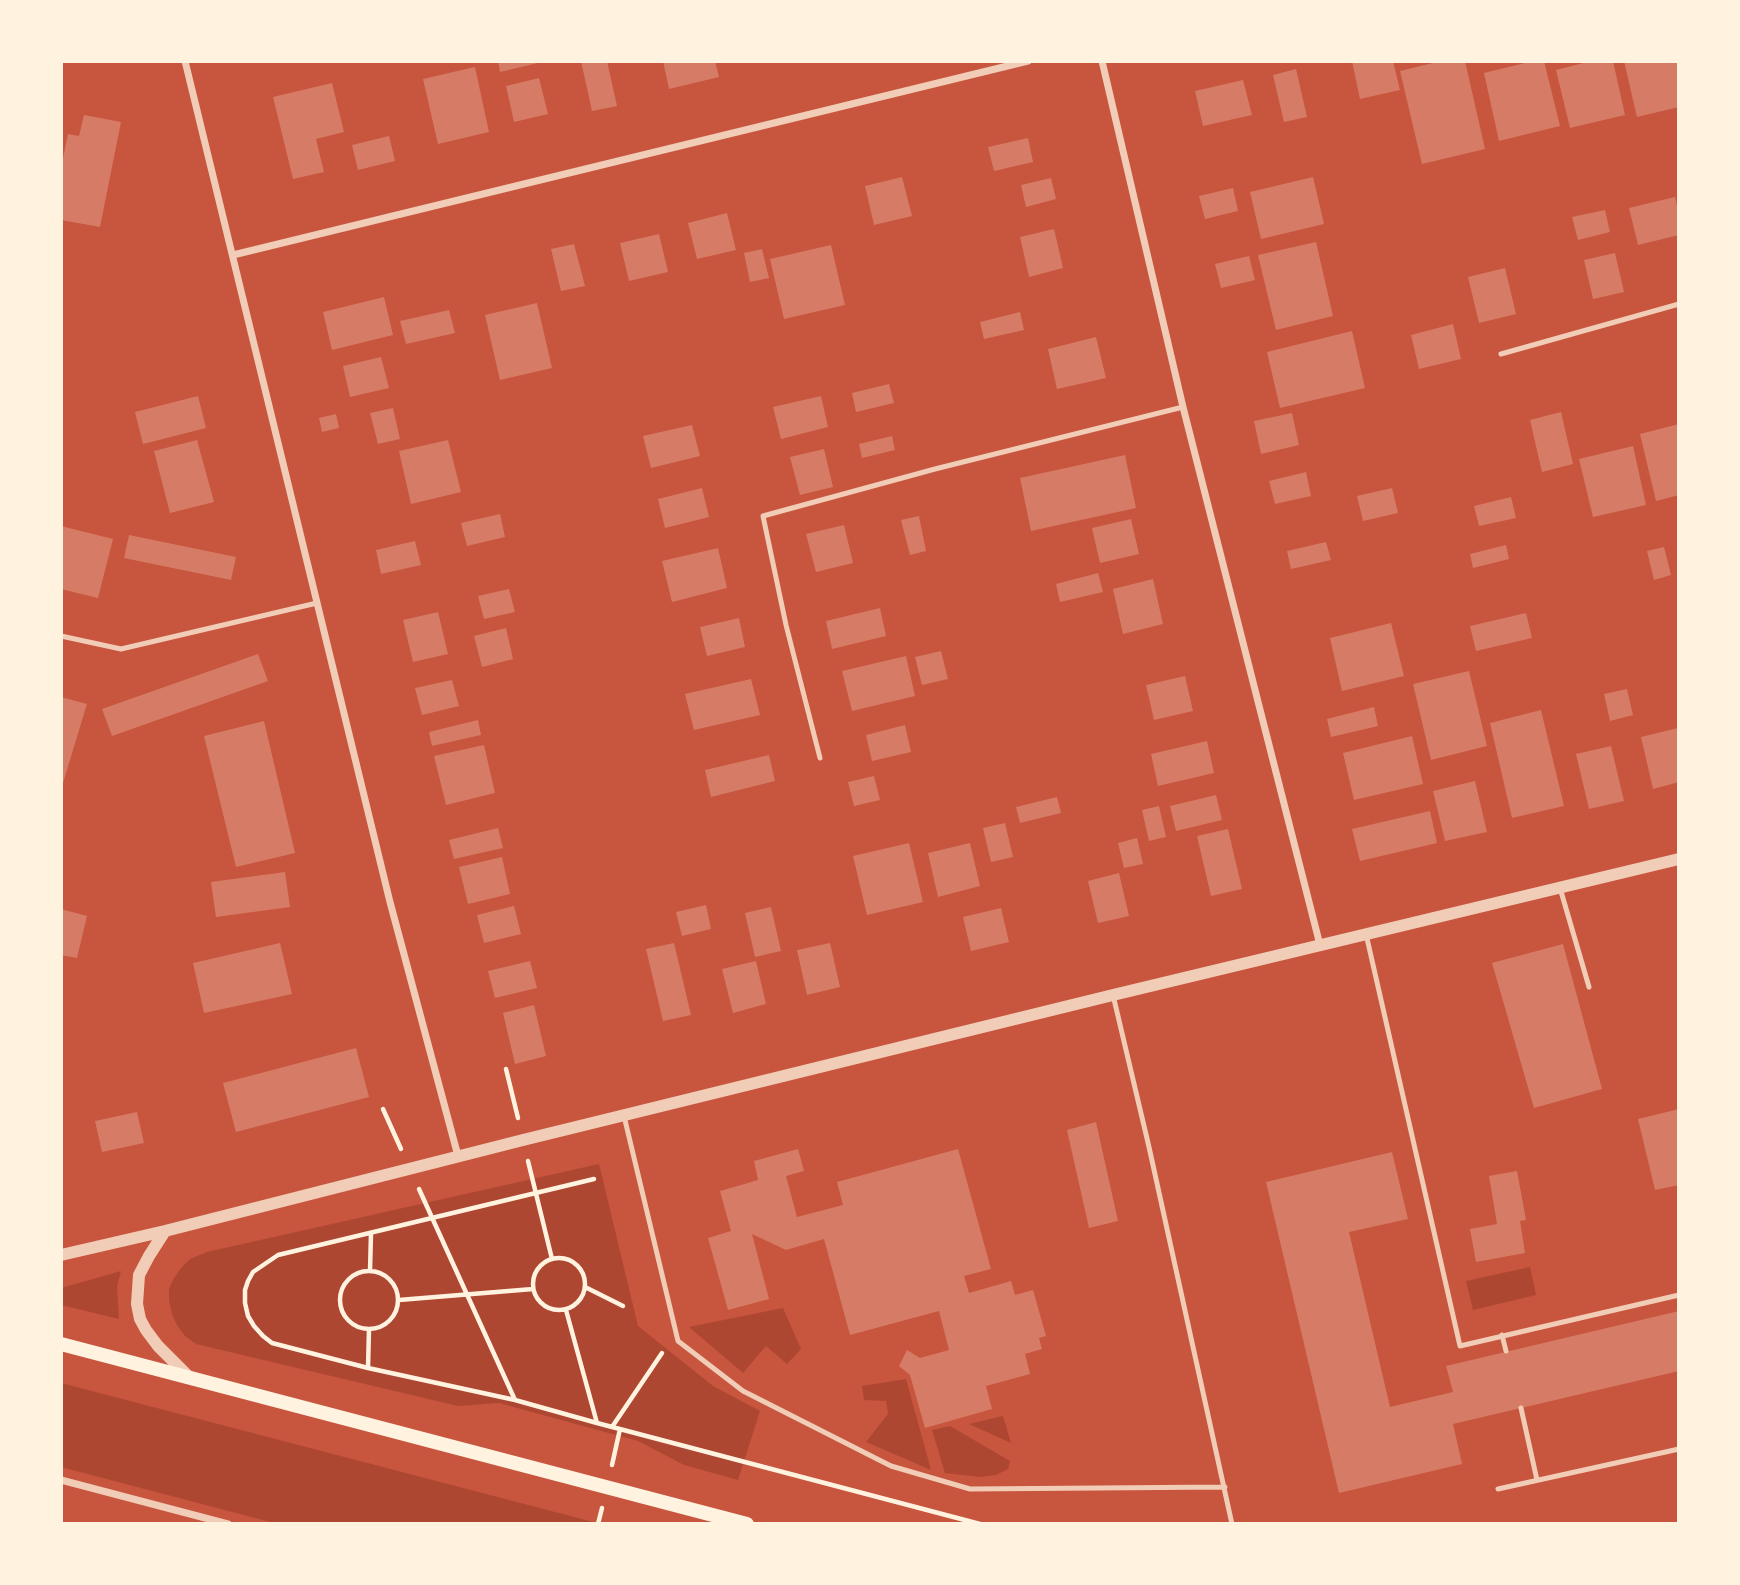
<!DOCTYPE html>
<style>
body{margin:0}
#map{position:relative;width:1740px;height:1585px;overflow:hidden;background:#c8553d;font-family:"Source Sans 3",sans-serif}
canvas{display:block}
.frame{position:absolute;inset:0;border:63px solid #fff3e0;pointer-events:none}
</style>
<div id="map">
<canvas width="1740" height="1585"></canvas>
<div class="frame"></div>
</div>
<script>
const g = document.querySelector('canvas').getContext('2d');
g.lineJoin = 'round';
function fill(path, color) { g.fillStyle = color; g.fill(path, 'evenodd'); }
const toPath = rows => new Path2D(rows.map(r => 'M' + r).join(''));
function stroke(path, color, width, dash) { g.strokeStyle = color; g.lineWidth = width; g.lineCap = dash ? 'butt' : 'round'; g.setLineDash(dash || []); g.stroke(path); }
fill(toPath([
 [599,1164,638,1326,713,1386,760,1411,738,1480,684,1465,638,1441,499,1403,458,1406,196,1344,185,1336,177,1325,172,1314,169,1301,169,1289,174,1278,181,1268,190,1259,207,1252],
 [1530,1267,1536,1295,1473,1310,1466,1281],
 [121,1271,117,1286,119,1319,61,1305,61,1288],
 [783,1308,801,1349,787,1364,766,1346,743,1373,689,1327],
 [906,1379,931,1470,866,1442,888,1414,886,1401,864,1400,862,1386],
 [61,1383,601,1524,278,1524,61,1467],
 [1003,1416,1011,1443,969,1424],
 [950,1426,1010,1461,1008,1469,996,1475,980,1477,945,1473,932,1430]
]), '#ae4732');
fill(toPath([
 [498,61,542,61,542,62,500,72],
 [581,61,607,61,617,106,592,111],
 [663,61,715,61,719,77,669,89],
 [1352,61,1393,61,1400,90,1360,99],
 [1441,61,1465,61,1485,149,1422,164,1400,71],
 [1533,61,1544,61,1560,126,1499,141,1484,73],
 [1591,61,1613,61,1625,115,1570,128,1556,70],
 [1624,61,1679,61,1679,107,1637,117],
 [475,67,489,132,438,144,423,79],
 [1296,69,1307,117,1284,122,1273,75],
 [539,78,548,114,514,122,506,86],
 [1243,80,1252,115,1203,126,1195,91],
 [332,83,344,132,316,139,324,172,293,179,273,97],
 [84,115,121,122,100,227,61,220,61,168,68,134,79,136],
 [389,136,395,161,358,170,352,145],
 [1028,138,1033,162,994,171,988,147],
 [902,177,912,216,874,225,865,186],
 [1313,177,1324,224,1261,239,1250,192],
 [1051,178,1056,199,1026,207,1021,185],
 [1233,188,1238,211,1205,219,1199,196],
 [1675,197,1679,214,1679,235,1638,245,1629,208],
 [1605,210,1610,232,1578,240,1572,217],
 [727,213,736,250,697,259,688,223],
 [1054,229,1063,268,1029,277,1020,237],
 [659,234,668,272,629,281,620,243],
 [1316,242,1333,316,1276,330,1258,255],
 [574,244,585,286,561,291,551,249],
 [831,245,845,305,784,319,770,259],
 [762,249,769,278,750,282,744,253],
 [1615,253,1624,292,1593,299,1584,260],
 [1249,256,1255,280,1221,288,1215,264],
 [1505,268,1516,314,1479,323,1468,277],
 [384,297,393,335,332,350,323,312],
 [537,303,552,368,500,380,485,315],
 [449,310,455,333,406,344,400,321],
 [1020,312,1024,330,984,339,980,322],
 [1453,324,1461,359,1419,369,1411,335],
 [1352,331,1365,388,1280,408,1267,352],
 [1096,337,1106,378,1057,389,1048,349],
 [381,357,389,388,350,397,343,366],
 [889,384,894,403,856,412,852,393],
 [198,396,206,428,143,444,135,412],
 [821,396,828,427,781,439,773,407],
 [393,408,400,439,378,444,370,413],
 [1561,412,1573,464,1542,472,1530,420],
 [1292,413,1299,445,1261,454,1254,421],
 [336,414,339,428,322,432,319,418],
 [1679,424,1679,495,1656,501,1640,434],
 [692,425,700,456,651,468,643,436],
 [892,436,895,450,862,458,859,444],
 [197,440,214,502,170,513,154,451],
 [448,440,461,492,411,504,399,451],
 [1633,446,1646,505,1593,517,1579,459],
 [824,449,833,487,800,495,790,457],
 [1125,455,1136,508,1031,531,1020,478],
 [1306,472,1311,496,1275,504,1269,481],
 [702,488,709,517,665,528,658,499],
 [1392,488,1398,513,1363,521,1357,496],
 [1511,497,1516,518,1479,526,1474,506],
 [500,514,505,537,467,546,461,523],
 [919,516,926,551,910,555,901,520],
 [1131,519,1139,554,1100,563,1092,528],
 [844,525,853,563,816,572,806,534],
 [61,526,113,539,98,598,61,589],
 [129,535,236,557,231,580,124,558],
 [415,541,421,565,381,574,376,550],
 [1326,542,1331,560,1291,569,1287,551],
 [1506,545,1509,559,1473,568,1470,554],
 [1664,547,1671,575,1654,580,1647,551],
 [718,548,727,588,672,602,662,561],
 [1098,573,1103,592,1060,602,1056,584],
 [1153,579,1163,624,1123,634,1113,589],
 [509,589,515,612,484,619,478,596],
 [880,608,886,636,832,649,826,621],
 [438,612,448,654,413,662,403,620],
 [1526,613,1532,638,1476,651,1470,626],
 [739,618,745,647,707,656,700,627],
 [1391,623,1404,676,1342,691,1330,638],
 [506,628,513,659,482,667,474,636],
 [941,651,948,679,922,685,915,657],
 [258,654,268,681,112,736,102,709],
 [906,656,915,696,852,711,842,671],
 [1469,671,1487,746,1431,760,1413,684],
 [1185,676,1193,711,1154,720,1146,685],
 [751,679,760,715,694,730,685,694],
 [452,680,459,706,422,715,415,688],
 [1627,689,1633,715,1610,721,1604,694],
 [61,697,87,704,62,786,61,786],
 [1374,707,1378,726,1331,737,1327,719],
 [1541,710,1564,806,1512,818,1490,723],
 [478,720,481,735,432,746,429,732],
 [264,721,295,853,236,867,204,736],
 [905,725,911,752,872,761,866,735],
 [1678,728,1679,782,1653,789,1641,737],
 [1412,736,1423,784,1354,800,1343,753],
 [1207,741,1214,773,1158,786,1151,754],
 [484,745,495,793,446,805,434,756],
 [1611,746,1624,801,1589,809,1576,754],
 [769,755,775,781,711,797,705,770],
 [874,776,880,800,854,806,848,782],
 [1475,781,1487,832,1445,841,1433,791],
 [1216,795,1222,820,1176,831,1170,806],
 [1057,797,1061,813,1020,823,1016,807],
 [1159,806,1166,837,1149,841,1142,810],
 [1430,811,1437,843,1360,861,1352,829],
 [1005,823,1013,857,991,862,983,828],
 [498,828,503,848,454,859,449,840],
 [1228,829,1242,889,1211,896,1197,836],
 [1137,838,1143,864,1124,868,1118,843],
 [909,843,923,902,867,915,853,856],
 [970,843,980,886,938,897,928,853],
 [502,857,510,894,468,904,459,867],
 [285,872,290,907,216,917,211,882],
 [1119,873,1129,916,1098,923,1088,881],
 [706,905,711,929,682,936,676,912],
 [514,906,521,934,484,943,477,915],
 [771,907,781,951,755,957,745,913],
 [1001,908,1009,942,971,951,963,917],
 [61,909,87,916,77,958,61,955],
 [280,943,292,994,204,1013,193,963],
 [674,943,691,1015,663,1021,646,949],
 [830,943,840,987,807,995,797,950],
 [1563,944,1602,1089,1534,1108,1492,963],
 [530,961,537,988,495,998,488,971],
 [756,961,766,1004,733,1013,722,969],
 [534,1005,546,1056,515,1064,503,1013],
 [356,1048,369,1097,236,1132,223,1083],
 [1679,1109,1679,1185,1655,1190,1638,1119],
 [137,1112,144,1143,102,1152,95,1121],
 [1096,1122,1118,1221,1089,1228,1067,1130],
 [798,1149,804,1171,786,1176,797,1217,843,1205,837,1182,958,1149,991,1269,964,1276,969,1293,1011,1281,1015,1295,1033,1290,1046,1336,1039,1338,1042,1349,1025,1354,1030,1374,986,1386,992,1409,925,1428,910,1375,899,1366,907,1350,920,1358,949,1350,939,1311,850,1335,824,1239,786,1250,752,1234,769,1299,728,1310,708,1238,731,1231,720,1191,758,1180,754,1161],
 [1392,1152,1408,1219,1349,1232,1390,1407,1453,1392,1446,1366,1679,1311,1679,1371,1453,1424,1462,1464,1339,1493,1266,1182],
 [1517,1171,1526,1220,1520,1221,1525,1253,1476,1262,1470,1229,1497,1224,1489,1176]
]), '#d67c66');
stroke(toPath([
 [506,1069,518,1118],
 [383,1109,401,1149],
 [528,1161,552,1259],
 [419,1189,515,1400,597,1423,980,1524],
 '533 1284a26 26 0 1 1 52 0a26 26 0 1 1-52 0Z',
 '340 1300a29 29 0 1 1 58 0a29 29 0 1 1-58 0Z',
 [370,1271,371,1233],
 [585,1287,623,1306],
 [399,1300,533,1289],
 [566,1310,597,1423],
 [368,1368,369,1329],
 [515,1400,368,1368,272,1343,263,1336,254,1326,248,1316,245,1303,245,1290,248,1281,253,1272,278,1255,594,1179],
 [612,1427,662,1353],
 [612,1465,620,1429],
 [598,1524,602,1508]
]), '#fff3e0', 4.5);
stroke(toPath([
 [1501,354,1679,304],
 [61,636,121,649,317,603],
 [820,758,786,625,763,516,935,469,1183,407],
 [1560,888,1589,987],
 [1366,934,1460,1346,1679,1295],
 [1113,995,1149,1147,1232,1524],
 [624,1116,678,1341,743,1391,891,1466,970,1489,1225,1487],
 [1502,1335,1506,1351],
 [1521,1408,1537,1480],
 [1498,1489,1679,1449]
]), '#f1ccb7', 5);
stroke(toPath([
 [185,61,390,902,458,1156],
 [1102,61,1183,407,1320,945],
 [233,255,1028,61],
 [61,1480,228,1524]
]), '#f1ccb7', 7);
stroke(toPath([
 [165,1231,149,1256,139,1275,137,1304,140,1319,146,1330,158,1346,190,1378],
 [61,1255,165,1231,523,1140,1113,995,1679,859]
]), '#f1ccb7', 12);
stroke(toPath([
 [61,1344,747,1524]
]), '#fff3e0', 14);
</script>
